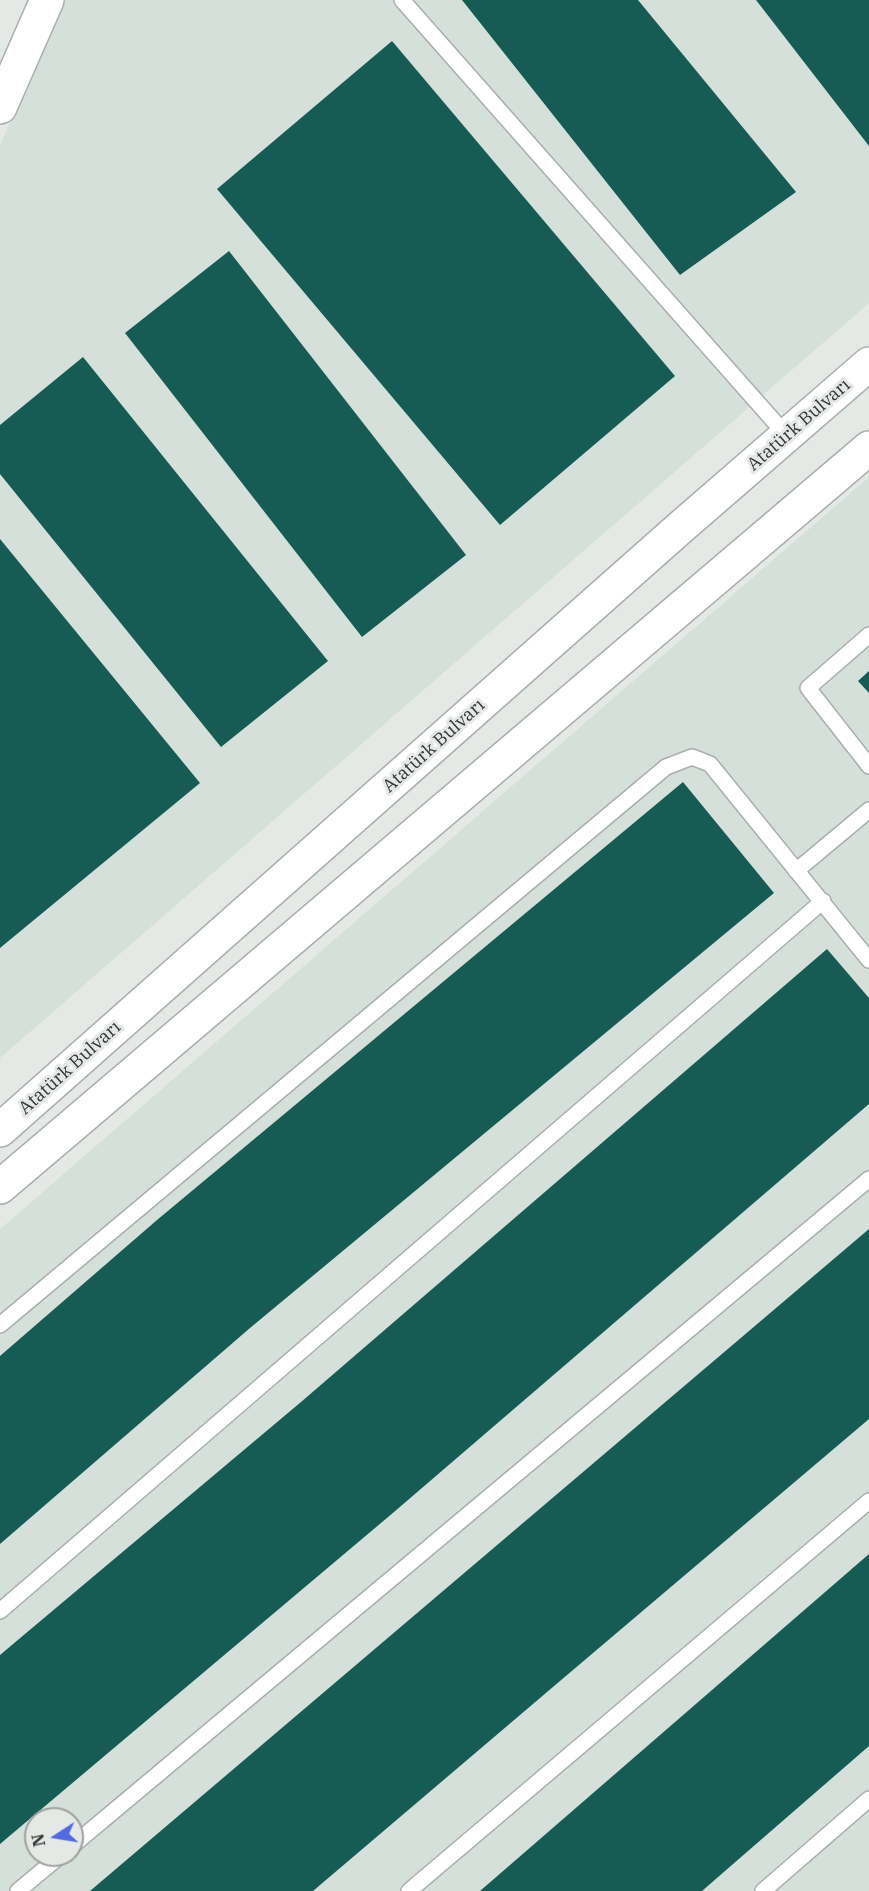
<!DOCTYPE html>
<meta charset="utf-8">
<style>
body{margin:0}
#map{position:relative;width:869px;height:1891px;overflow:hidden;background:#e4e9e6;font-family:"IBM Plex Serif",serif}
canvas{display:block}
.north{position:absolute;left:24px;top:1807px;width:60px;height:60px;box-sizing:border-box;background:#e4e9e6;border:2px solid #9ea19f;border-radius:50%;rotate:258deg;font-size:16px;font-weight:700;line-height:24px;text-align:center;color:#353635}
.north::after{content:'';display:block;margin:auto;width:21px;height:27px;background:#5369de;clip-path:polygon(50% 0,100% 100%,50% 72%,0 100%)}
</style>
<div id="map">
<canvas width="869" height="1891"></canvas>
<div class="north">N</div>
</div>
<script>
const g = document.querySelector('canvas').getContext('2d');
g.lineJoin = 'round';
function fill(path, color) { g.fillStyle = color; g.fill(path, 'evenodd'); }
const toPath = rows => new Path2D(rows.map(r => 'M' + r).join(''));
function stroke(path, color, width, dash) { g.strokeStyle = color; g.lineWidth = width; g.lineCap = dash ? 'butt' : 'round'; g.setLineDash(dash || []); g.stroke(path); }
function label(font, color, halo, rows, align = 'center') {
  g.font = font + ' "IBM Plex Serif",serif'; g.lineWidth = 6; g.setLineDash([]); g.textBaseline = 'middle'; g.strokeStyle = halo; g.fillStyle = color; for (const [text, x, y, turn = 0] of rows) {
    g.save(); g.translate(x, y); g.rotate((+turn || 0) * Math.PI / 180); g.textAlign = isNaN(turn) ? turn : align; if (halo) g.strokeText(text, 0, 0); g.fillText(text, 0, 0); g.restore();
  }
}
fill(toPath([
 [66,0,869,0,869,303,0,1058,0,145],
 [869,477,869,1891,0,1891,0,1229],
 [36,1819,72,1819,72,1855,36,1855]
]), '#d4e0d9');
fill(toPath([
 [462,0,638,0,796,192,680,275],
 [756,0,869,0,869,146],
 [392,41,675,376,500,525,217,189],
 [229,251,466,555,362,637,125,333],
 [83,357,328,661,221,747,0,474,0,425],
 [0,539,200,783,0,948],
 [869,671,869,693,858,681],
 [683,782,774,893,250,1328,0,1544,0,1356,157,1220],
 [827,949,869,998,869,1104,394,1512,0,1844,0,1655,301,1402],
 [869,1229,869,1419,560,1681,313,1891,90,1891],
 [869,1554,869,1746,725,1871,702,1891,480,1891]
]), '#165c55');
const service = toPath([
 [402,0,787,436],
 [869,635,808,688,869,766],
 [796,871,869,810],
 [0,1325,666,767,692,757,710,764,869,960],
 [0,1611,823,901],
 [72,1846,869,1179],
 [18,1891,61,1855],
 [409,1891,869,1501],
 [763,1891,869,1799]
]);
const primary = toPath([
 [0,107,47,0],
 [0,1130,681,527,869,364],
 [0,1187,869,448]
]);
stroke(service, '#aaaeac', 18);
stroke(primary, '#aaaeac', 36);
stroke(service, '#fff', 15);
stroke(primary, '#fff', 33);
label('18px', '#353635', '#e4e9e6', [
 ["Atatürk Bulvarı",799,425,-41],
 ["Atatürk Bulvarı",434,746,-42],
 ["Atatürk Bulvarı",70,1068,-42]
]);
</script>
